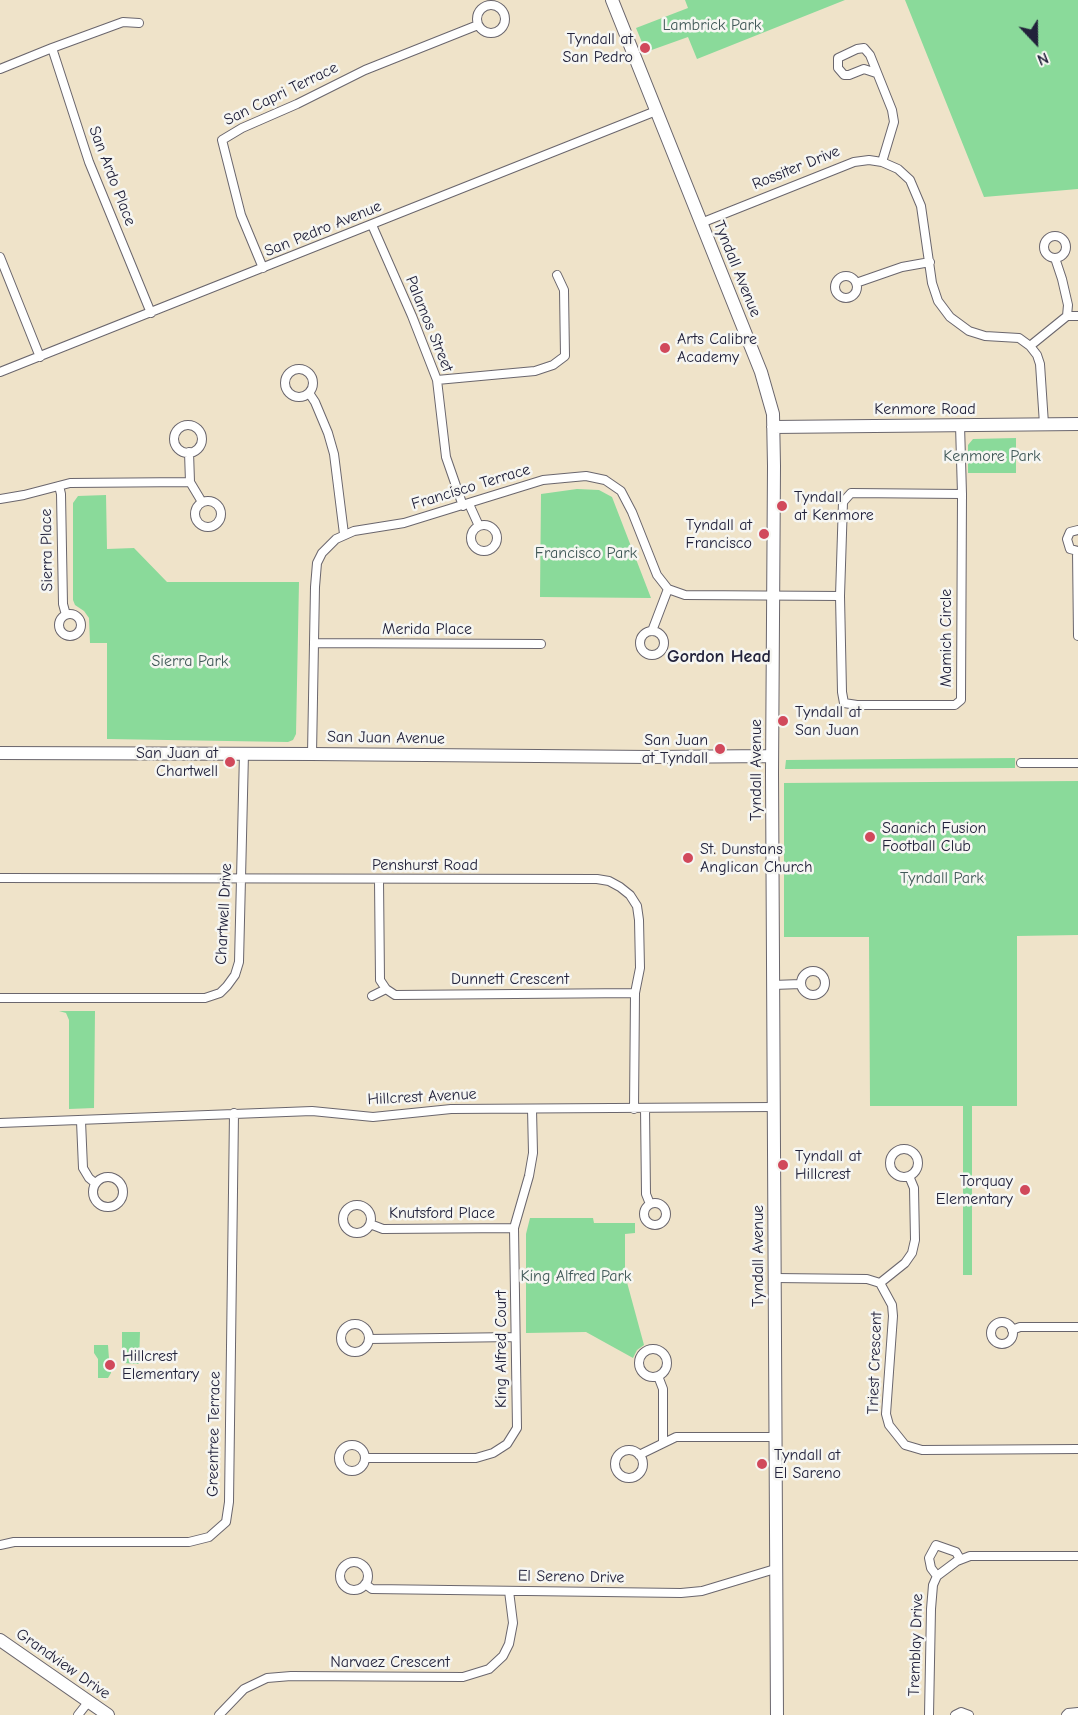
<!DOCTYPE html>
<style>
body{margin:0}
#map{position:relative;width:1078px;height:1715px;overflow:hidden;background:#efe3c9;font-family:"Comic Neue",sans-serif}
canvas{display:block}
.north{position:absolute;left:1006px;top:12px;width:60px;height:60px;-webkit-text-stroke:4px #f6f6f2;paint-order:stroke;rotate:158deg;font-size:16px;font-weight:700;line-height:24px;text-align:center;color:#22223b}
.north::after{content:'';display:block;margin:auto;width:21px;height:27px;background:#22223b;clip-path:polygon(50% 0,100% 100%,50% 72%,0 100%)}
</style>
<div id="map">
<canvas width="1078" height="1715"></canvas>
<div class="north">N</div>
</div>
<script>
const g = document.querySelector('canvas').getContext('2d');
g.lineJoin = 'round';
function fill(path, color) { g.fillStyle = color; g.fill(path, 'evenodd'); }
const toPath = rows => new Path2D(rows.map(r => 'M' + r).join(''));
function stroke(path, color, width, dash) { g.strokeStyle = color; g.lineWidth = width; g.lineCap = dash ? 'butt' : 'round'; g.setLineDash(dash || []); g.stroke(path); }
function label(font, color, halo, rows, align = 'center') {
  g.font = font + ' "Comic Neue",sans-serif'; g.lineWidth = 5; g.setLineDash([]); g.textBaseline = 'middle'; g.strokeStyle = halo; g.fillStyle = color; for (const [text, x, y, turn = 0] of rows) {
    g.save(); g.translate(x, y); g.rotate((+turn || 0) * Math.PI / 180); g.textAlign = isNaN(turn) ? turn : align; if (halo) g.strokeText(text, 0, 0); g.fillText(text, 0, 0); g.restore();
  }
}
fill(toPath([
 [685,0,845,0,697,59,688,37,646,52,636,28,688,8],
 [905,0,1078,0,1078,189,984,197],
 [1016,438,1016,473,968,473,968,445,973,439],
 [577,489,599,490,612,497,651,598,540,597,541,494],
 [106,495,107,549,134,548,167,582,299,582,296,734,293,740,288,742,107,739,107,643,90,643,89,618,84,611,75,605,73,600,73,503,78,496],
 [1015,758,1015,768,785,769,786,760],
 [1078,781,1078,935,1017,936,1017,1106,972,1106,972,1275,963,1275,963,1106,870,1106,869,937,784,937,784,783],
 [59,1011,95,1011,94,1108,69,1109,69,1020,66,1013],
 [530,1218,593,1218,594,1223,635,1223,635,1233,625,1234,625,1275,644,1345,637,1350,633,1358,586,1332,526,1333,526,1234],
 [122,1332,140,1332,139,1364,122,1363],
 [94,1345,108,1345,109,1359,111,1363,111,1373,108,1378,98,1378,98,1359,94,1353]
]), '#8ada9a');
const street = toPath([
 '477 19a14 14 0 1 1 28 0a14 14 0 1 1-28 0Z',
 [52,48,89,162,151,313],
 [0,69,52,48,123,22,139,23],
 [876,73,864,69,849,75,844,75,838,68,838,58,857,49,864,48,870,55,892,110,894,122,882,162],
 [701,223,854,162,869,160,882,162,898,169,910,180,921,206,932,283,938,301,950,317,969,331,985,336,1019,338,1030,346,1037,355,1040,364,1044,424],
 [372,225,412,316,437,380,446,457,463,506],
 '1044 247a11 11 0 1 1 22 0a11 11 0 1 1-22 0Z',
 [0,257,40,357],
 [263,268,241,215,222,140,242,128,297,104,365,70,478,25],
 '835 287a11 11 0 1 1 22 0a11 11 0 1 1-22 0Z',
 [856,283,902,267,930,262],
 [1067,316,1078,316],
 [1030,346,1067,316,1068,305,1062,279,1055,258],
 '285 383a14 14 0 1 1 28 0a14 14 0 1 1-28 0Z',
 [0,372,656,111],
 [437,380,535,371,553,365,565,356,564,290,557,275],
 [309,393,315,402,328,433,334,454,344,534],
 [960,425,962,494,961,700,955,705,857,705,844,703,842,692,840,596,843,502,851,493,962,494],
 '174 439a14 14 0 1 1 28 0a14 14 0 1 1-28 0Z',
 [189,452,190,482,202,502],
 [59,486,61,494,63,604,66,615],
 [0,499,24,495,70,483,190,482],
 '195 514a13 13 0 1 1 26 0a13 13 0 1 1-26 0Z',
 [469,504,479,526],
 '471 538a13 13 0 1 1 26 0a13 13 0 1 1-26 0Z',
 [1078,530,1070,532,1067,539,1070,549,1078,551],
 [1077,551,1078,636],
 '59 625a11 11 0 1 1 22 0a11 11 0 1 1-22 0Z',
 '640 643a12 12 0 1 1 24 0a12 12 0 1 1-24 0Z',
 [652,631,668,589],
 [314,643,541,644],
 [312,754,315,587,317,563,322,553,336,539,354,531,404,523,543,480,586,476,605,480,621,491,632,512,657,575,668,589,685,595,840,596],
 [1021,763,1078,763],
 [0,878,597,879,609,881,620,887,630,895,637,906,639,920,640,968,635,993,634,1109],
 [379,880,380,980,386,989,395,995,635,993],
 '801 983a12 12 0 1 1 24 0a12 12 0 1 1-24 0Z',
 [773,985,801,984],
 [372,996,386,989],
 [0,998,205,998,220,993,227,986,235,975,239,962,244,753],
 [645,1108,646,1194,650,1204],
 [81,1121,83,1168,89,1178,95,1183],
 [0,1123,312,1111,373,1117,451,1109,774,1107],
 '890 1163a14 14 0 1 1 28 0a14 14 0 1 1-28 0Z',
 '93 1192a15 15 0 1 1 30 0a15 15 0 1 1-30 0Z',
 '644 1214a11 11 0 1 1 22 0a11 11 0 1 1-22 0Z',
 '343 1219a14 14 0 1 1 28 0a14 14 0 1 1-28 0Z',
 [370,1224,383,1229,514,1228],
 [775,1278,867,1279,880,1283,892,1305,893,1316,886,1414,889,1425,905,1445,922,1450,1078,1449],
 [880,1283,905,1263,912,1253,915,1240,914,1188,909,1176],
 '991 1333a11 11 0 1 1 22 0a11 11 0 1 1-22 0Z',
 '341 1338a14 14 0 1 1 28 0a14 14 0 1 1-28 0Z',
 [1012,1330,1020,1327,1078,1327],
 [369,1339,515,1337],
 '639 1363a14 14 0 1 1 28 0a14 14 0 1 1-28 0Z',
 [658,1376,663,1389,663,1442],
 '339 1458a13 13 0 1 1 26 0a13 13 0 1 1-26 0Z',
 '615 1464a14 14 0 1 1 28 0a14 14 0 1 1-28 0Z',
 [639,1455,676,1437,774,1437],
 [366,1458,476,1458,493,1453,507,1444,517,1428,514,1228,529,1176,533,1153,532,1109],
 [0,1545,14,1542,189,1542,209,1537,226,1522,229,1502,234,1113],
 '340 1576a14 14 0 1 1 28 0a14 14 0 1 1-28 0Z',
 [937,1576,931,1568,929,1558,936,1545,956,1552,960,1559],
 [365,1584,372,1589,681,1593,702,1591,775,1569],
 [78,1715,89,1701],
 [219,1715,244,1689,267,1678,291,1676,463,1677,489,1669,503,1656,509,1644,513,1623,509,1591],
 [929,1715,931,1609,933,1585,937,1576,957,1561,970,1556,1078,1556],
 [955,1715,961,1712,969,1715],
 [1066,1715,1068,1713,1078,1712]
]);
const secondary = toPath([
 [612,0,761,372,773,414,774,466,772,773,777,1715],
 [773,427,1078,424],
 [0,753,312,754,650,757,772,756],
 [0,1640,108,1715]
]);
stroke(street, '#6a666d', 10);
stroke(secondary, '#6a666d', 14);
stroke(street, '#fff', 8);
stroke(secondary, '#fff', 12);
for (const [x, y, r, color] of [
 [645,48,6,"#d1495b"],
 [665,348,6,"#d1495b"],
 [782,506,6,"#d1495b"],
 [764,534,6,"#d1495b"],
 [783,721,6,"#d1495b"],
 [720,749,6,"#d1495b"],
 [230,762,6,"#d1495b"],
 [870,837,6,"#d1495b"],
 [688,858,6,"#d1495b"],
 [783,1165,6,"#d1495b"],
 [1025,1190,6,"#d1495b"],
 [110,1365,6,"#d1495b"],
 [762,1464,6,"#d1495b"]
]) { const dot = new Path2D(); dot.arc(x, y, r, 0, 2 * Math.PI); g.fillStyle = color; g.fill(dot); stroke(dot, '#f6f6f2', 2); }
label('16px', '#415958', '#f6f6f2', [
 ["Lambrick Park",712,25],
 ["Kenmore Park",992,456],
 ["Francisco Park",586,553],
 ["Sierra Park",190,661],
 ["Tyndall Park",942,878],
 ["King Alfred Park",576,1276]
]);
label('16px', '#22223b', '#f6f6f2', [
 ["Tyndall at",633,39,"right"],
 ["San Pedro",633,57,"right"],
 ["Arts Calibre",677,339],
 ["Academy",677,357],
 ["Tyndall",794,497],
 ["at Kenmore",794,515],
 ["Tyndall at",752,525,"right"],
 ["Francisco",752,543,"right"],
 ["Tyndall at",795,712],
 ["San Juan",795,730],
 ["San Juan",708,740,"right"],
 ["at Tyndall",708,758,"right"],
 ["San Juan at",218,753,"right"],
 ["Chartwell",218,771,"right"],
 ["Saanich Fusion",882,828],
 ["Football Club",882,846],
 ["St. Dunstans",700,849],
 ["Anglican Church",700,867],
 ["Tyndall at",795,1156],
 ["Hillcrest",795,1174],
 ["Torquay",1013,1181,"right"],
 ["Elementary",1013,1199,"right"],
 ["Hillcrest",122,1356],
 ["Elementary",122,1374],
 ["Tyndall at",774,1455],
 ["El Sareno",774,1473]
], 'left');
label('16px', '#22223b', '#f6f6f2', [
 ["San Capri Terrace",281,94,-26],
 ["Rossiter Drive",796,168,-22],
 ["San Ardo Place",112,176,69],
 ["San Pedro Avenue",323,229,-22],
 ["Tyndall Avenue",737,269,68],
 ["Palamos Street",429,324,68],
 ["Kenmore Road",925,409],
 ["Francisco Terrace",471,487,-17],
 ["Sierra Place",47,550,-91],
 ["Merida Place",427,629],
 ["Mamich Circle",946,638,-90],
 ["San Juan Avenue",386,738,1],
 ["Tyndall Avenue",756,770,-90],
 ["Penshurst Road",425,865],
 ["Chartwell Drive",224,914,-87],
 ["Dunnett Crescent",510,979],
 ["Hillcrest Avenue",422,1097,-3],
 ["Knutsford Place",442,1213],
 ["Tyndall Avenue",758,1256,-90],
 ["King Alfred Court",501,1349,-90],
 ["Triest Crescent",875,1363,-88],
 ["Greentree Terrace",214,1434,-89],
 ["El Sereno Drive",571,1577,1],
 ["Tremblay Drive",916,1645,-88],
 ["Narvaez Crescent",390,1662],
 ["Grandview Drive",63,1664,35]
]);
label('bold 18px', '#22223b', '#f6f6f2', [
 ["Gordon Head",719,657]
]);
</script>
